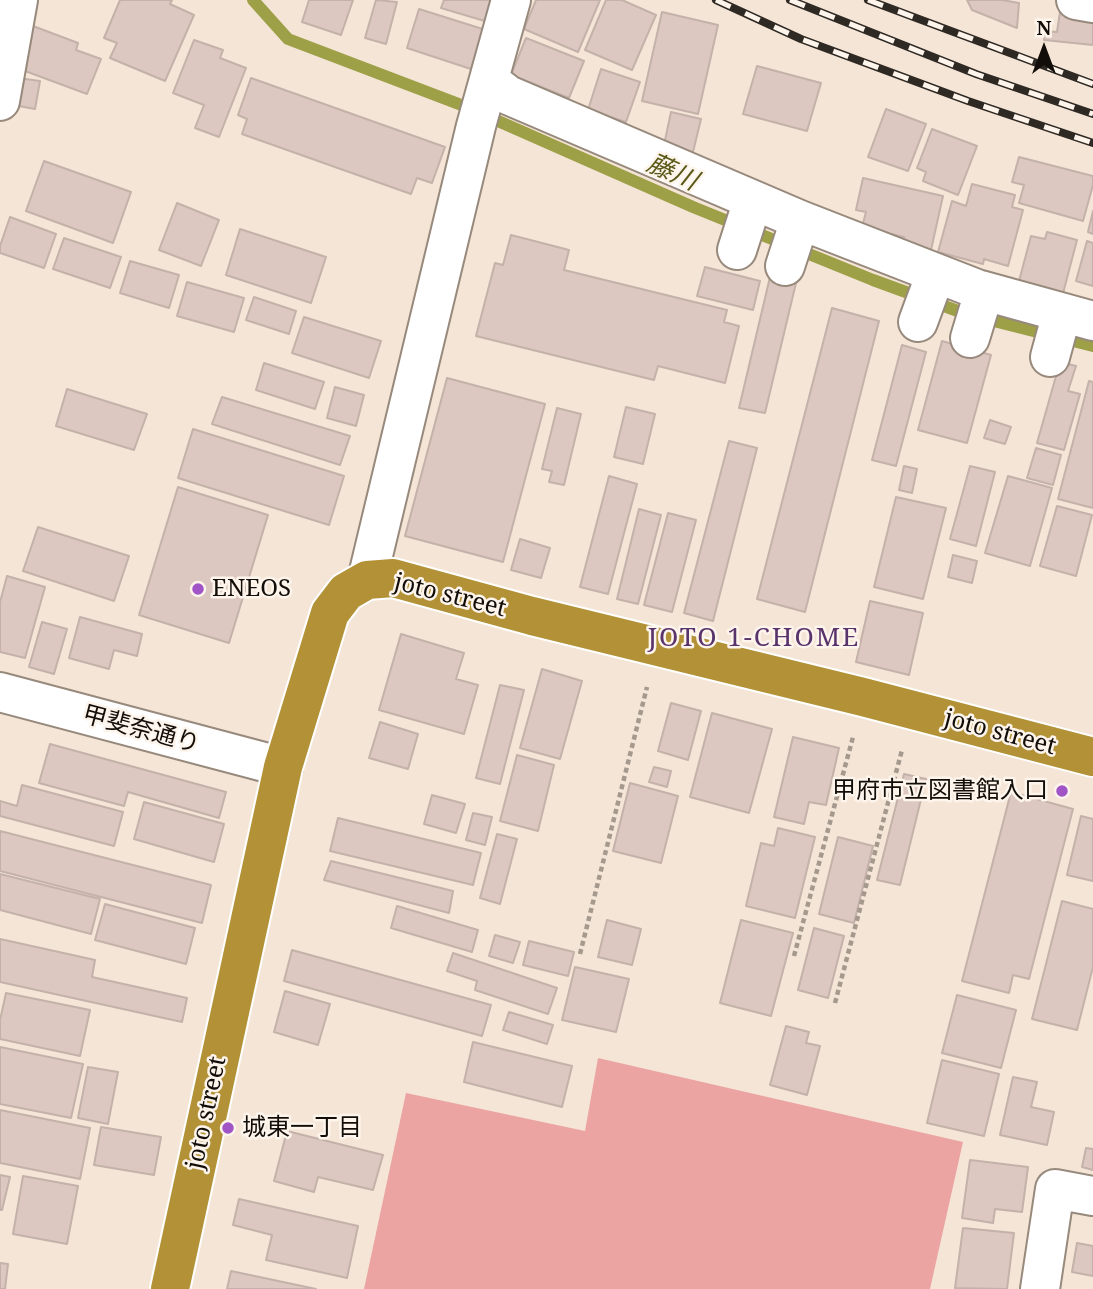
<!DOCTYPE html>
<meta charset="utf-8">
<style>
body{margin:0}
#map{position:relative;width:1093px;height:1289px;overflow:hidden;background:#f4e5d7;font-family:"Noto Serif",serif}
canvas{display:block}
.north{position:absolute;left:1009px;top:14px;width:70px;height:70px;-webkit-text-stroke:5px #fdf4eb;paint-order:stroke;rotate:0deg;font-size:19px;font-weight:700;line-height:28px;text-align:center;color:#120d08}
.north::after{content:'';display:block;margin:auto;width:24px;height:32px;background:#120d08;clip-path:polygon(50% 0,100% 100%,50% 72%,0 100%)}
</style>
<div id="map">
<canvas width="1093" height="1289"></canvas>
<div class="north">N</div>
</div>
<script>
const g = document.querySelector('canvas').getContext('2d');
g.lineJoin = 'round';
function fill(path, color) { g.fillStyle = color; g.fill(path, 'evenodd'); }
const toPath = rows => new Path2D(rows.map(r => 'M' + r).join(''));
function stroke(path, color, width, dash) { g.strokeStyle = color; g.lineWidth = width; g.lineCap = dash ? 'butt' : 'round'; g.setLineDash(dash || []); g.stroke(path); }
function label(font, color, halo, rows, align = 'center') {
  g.font = font + ' "Noto Serif","Noto Sans JP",serif'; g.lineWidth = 5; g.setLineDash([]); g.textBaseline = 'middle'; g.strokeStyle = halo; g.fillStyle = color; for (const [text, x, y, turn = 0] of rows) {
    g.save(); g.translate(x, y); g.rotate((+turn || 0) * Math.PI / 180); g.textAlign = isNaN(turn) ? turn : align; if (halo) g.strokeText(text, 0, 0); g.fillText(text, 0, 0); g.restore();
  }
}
fill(toPath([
 [598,1058,963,1142,930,1289,364,1289,406,1093,585,1131]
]), '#eba4a2');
stroke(toPath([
 [253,0,288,39,464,106,693,207,873,280,966,314,1093,346]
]), '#9da046', 12);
const building = toPath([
 [120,0,172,0,170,4,194,15,165,81,110,58,117,43,104,38,120,0],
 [309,0,353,0,341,35,302,22,309,0],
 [376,0,397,2,386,44,365,38,376,0],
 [444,0,495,0,488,22,441,8,444,0],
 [536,0,600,0,578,52,524,29,536,0],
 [606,0,622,0,656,15,632,70,585,50,606,0],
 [967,0,1002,0,1019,3,1017,28,972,10,967,0],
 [419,9,489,31,477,71,407,48,419,9],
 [662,12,718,25,698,114,642,101,662,12],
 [1060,12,1093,16,1093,45,1044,40,1045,31,1057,32,1060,12],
 [33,26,78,43,76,50,101,59,87,94,17,68,33,26],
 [526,38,584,61,569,98,511,75,526,38],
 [194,40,223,50,220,58,246,68,219,137,195,128,204,105,173,93,194,40],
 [757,66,821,83,807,131,743,114,757,66],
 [601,69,640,82,626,122,588,110,601,69],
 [18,78,40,81,35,109,13,105,18,78],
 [251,78,445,147,432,183,417,178,411,194,242,134,247,119,238,115,251,78],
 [886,109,926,124,908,171,868,157,886,109],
 [671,112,701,119,693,152,664,145,671,112],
 [932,129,977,146,958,195,923,181,926,172,917,168,932,129],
 [1019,157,1093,176,1093,185,1083,221,1019,203,1024,185,1012,182,1019,157],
 [44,161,131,192,113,243,26,211,44,161],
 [863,178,943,196,929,259,901,252,904,237,862,227,866,212,856,210,863,178],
 [972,184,1015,195,1012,207,1023,210,1008,266,984,259,983,264,938,252,952,201,966,206,972,184],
 [177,203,219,220,201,266,159,250,177,203],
 [1093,211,1093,234,1088,232,1093,211],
 [10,217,56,234,44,268,0,253,0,246,10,217],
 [240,229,326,257,311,303,226,275,240,229],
 [1047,232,1077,240,1061,301,1019,281,1031,236,1045,239,1047,232],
 [511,235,569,250,564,270,727,310,724,322,739,326,725,383,658,366,654,380,476,336,495,263,503,265,511,235],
 [64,238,121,257,110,288,53,269,64,238],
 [1087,241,1093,243,1093,286,1076,281,1087,241],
 [130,261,179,275,169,308,120,293,130,261],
 [705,267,760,281,753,310,697,296,705,267],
 [770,277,796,283,765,413,739,408,770,277],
 [187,282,244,298,234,332,177,316,187,282],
 [254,297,296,311,289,334,246,320,254,297],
 [832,308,879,321,805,612,757,599,832,308],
 [304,317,381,341,369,378,292,353,304,317],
 [942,341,991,355,967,443,918,430,942,341],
 [902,345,926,352,896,466,872,460,902,345],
 [1060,362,1076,366,1068,391,1080,394,1064,450,1037,443,1060,362],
 [264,363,324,382,315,409,256,390,264,363],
 [447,378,545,404,503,562,405,536,447,378],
 [1089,381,1093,382,1093,508,1058,499,1089,381],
 [335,387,364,395,356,426,327,418,335,387],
 [67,389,147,414,134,450,56,426,67,389],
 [222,397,350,436,340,465,212,424,222,397],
 [626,407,655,414,643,464,614,457,626,407],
 [557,408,581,414,564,485,549,482,552,471,542,469,557,408],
 [990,420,1011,427,1005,444,984,438,990,420],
 [193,429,344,476,329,525,178,478,193,429],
 [729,441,757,448,713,621,684,613,729,441],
 [1036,448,1061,455,1053,485,1027,478,1036,448],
 [904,466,917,469,912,493,899,490,904,466],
 [970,466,995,472,976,546,950,539,970,466],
 [609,476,637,484,608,594,580,587,609,476],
 [1008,476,1052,488,1030,566,985,553,1008,476],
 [178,487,268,515,229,643,139,615,178,487],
 [896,497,946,508,923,599,874,587,896,497],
 [1057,506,1092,515,1076,576,1040,566,1057,506],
 [639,509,661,515,638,604,617,599,639,509],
 [668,513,696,520,672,612,644,605,668,513],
 [38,527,129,556,114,601,23,571,38,527],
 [520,539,550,548,541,578,511,570,520,539],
 [953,555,977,561,972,583,948,577,953,555],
 [7,576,45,587,25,658,0,652,0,602,7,576],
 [870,601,923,613,909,675,856,662,870,601],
 [80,617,142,634,137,656,114,650,109,669,69,658,80,617],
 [42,622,67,629,54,674,29,667,42,622],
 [401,634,464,653,456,679,478,685,464,734,379,710,401,634],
 [542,669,582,681,560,759,520,748,542,669],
 [500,685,524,690,500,784,476,778,500,685],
 [671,703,701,711,688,760,658,751,671,703],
 [712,713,772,729,749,813,690,797,712,713],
 [380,722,418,734,408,769,369,758,380,722],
 [793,737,839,748,826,805,809,802,804,824,774,817,793,737],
 [50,744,226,792,219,818,128,792,124,806,39,783,50,744],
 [517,755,554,765,538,831,500,821,517,755],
 [654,767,671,771,667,787,649,782,654,767],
 [904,774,926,779,900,885,877,880,904,774],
 [630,783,678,796,661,863,613,851,630,783],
 [22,785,123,812,114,846,0,816,0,801,17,806,22,785],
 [1011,792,1073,809,1029,979,1013,975,1009,993,962,981,1011,792],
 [432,795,465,804,456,833,424,824,432,795],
 [144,802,224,824,214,862,134,839,144,802],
 [473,813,492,817,485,845,466,840,473,813],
 [1081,816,1093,819,1093,881,1067,875,1081,816],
 [338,818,481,853,473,885,330,851,338,818],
 [778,828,815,837,795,918,746,906,761,843,774,846,778,828],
 [0,831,211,885,202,923,0,871,0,831],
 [497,834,517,839,500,904,480,898,497,834],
 [838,837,873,846,854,923,819,914,838,837],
 [331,861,453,891,449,913,324,880,331,861],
 [0,874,100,899,91,934,0,910,0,874],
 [1062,901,1093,909,1093,967,1077,1030,1032,1019,1062,901],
 [105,904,195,928,186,964,95,940,105,904],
 [397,906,478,930,472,952,391,928,397,906],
 [607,920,641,929,632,965,598,957,607,920],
 [741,920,793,933,771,1016,720,1003,741,920],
 [814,928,844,936,828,998,798,990,814,928],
 [495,935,520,942,513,963,489,956,495,935],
 [0,939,95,960,92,977,187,998,182,1022,0,982,0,939],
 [529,941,574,952,568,976,523,965,529,941],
 [292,950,491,1005,482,1036,284,981,292,950],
 [453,953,557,988,548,1014,475,990,477,981,447,971,453,953],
 [575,967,629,979,616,1032,562,1020,575,967],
 [285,991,330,1004,318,1045,274,1032,285,991],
 [6,993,90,1010,80,1056,0,1039,0,1020,6,993],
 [957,995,1016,1010,1001,1068,942,1053,957,995],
 [509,1012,553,1025,547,1044,503,1030,509,1012],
 [786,1026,809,1032,806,1043,820,1046,807,1095,770,1085,786,1026],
 [473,1042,572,1066,562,1107,464,1082,473,1042],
 [0,1047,83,1064,71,1118,0,1104,0,1047],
 [942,1060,999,1074,984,1136,927,1123,942,1060],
 [88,1067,118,1072,108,1124,78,1118,88,1067],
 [1013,1077,1037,1082,1031,1107,1054,1112,1047,1145,1000,1135,1013,1077],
 [0,1110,90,1128,80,1179,0,1163,0,1110],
 [101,1127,161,1137,154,1175,94,1165,101,1127],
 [287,1131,383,1155,373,1190,318,1177,314,1192,274,1181,287,1131],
 [1086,1148,1093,1149,1093,1170,1082,1167,1086,1148],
 [970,1160,1028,1167,1022,1212,995,1209,993,1223,962,1218,970,1160],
 [0,1175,10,1177,2,1210,0,1210,0,1175],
 [23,1176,78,1186,67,1244,13,1234,23,1176],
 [239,1199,358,1226,347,1278,266,1260,272,1235,233,1225,239,1199],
 [963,1228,1014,1233,1007,1289,955,1288,963,1228],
 [1077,1243,1093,1246,1093,1276,1072,1272,1077,1243],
 [0,1263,8,1264,5,1289,0,1289,0,1263],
 [231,1271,316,1289,227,1289,231,1271]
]);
fill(building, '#dcc8c0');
stroke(building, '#c4b1a9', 2);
const minor = toPath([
 [1076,0,1093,3],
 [490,81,508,95,800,220,977,289,1093,321],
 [0,101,18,0],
 [737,250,753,200],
 [785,266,800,220],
 [918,322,936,273],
 [970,338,984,292],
 [1050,357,1062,313],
 [367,580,476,126,511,0],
 [0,692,283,767],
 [1040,1289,1055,1189,1093,1196]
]);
const highway = toPath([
 [170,1289,283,767,330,613,346,592,367,580,393,578,532,616,863,697,1093,757]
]);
stroke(minor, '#97897c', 42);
stroke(highway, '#fff', 42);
stroke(toPath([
 [580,954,647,687],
 [794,956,853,737],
 [835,1003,902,750]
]), '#a5998e', 4.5, [5, 3.5]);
stroke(minor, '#fff', 38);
stroke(highway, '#b39237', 38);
const rail = toPath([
 [716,0,801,39,968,101,1093,143],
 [790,0,976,74,1093,114],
 [868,0,1093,84]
]);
stroke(rail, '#2f2923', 8);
stroke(rail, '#fdf4eb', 5, [16]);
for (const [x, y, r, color] of [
 [198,589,7,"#a154c5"],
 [1062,791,7,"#a154c5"],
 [228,1128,7,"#a154c5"]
]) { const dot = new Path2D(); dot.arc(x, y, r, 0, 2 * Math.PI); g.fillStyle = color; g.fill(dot); stroke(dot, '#fdf4eb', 2.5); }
label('24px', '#120d08', '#fdf4eb', [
 ["ENEOS",212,589],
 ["甲府市立図書館入口",1048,791,"right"],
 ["城東一丁目",242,1128]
], 'left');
label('24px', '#120d08', '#fdf4eb', [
 ["joto street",450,596,14],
 ["甲斐奈通り",141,730,15],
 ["joto street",1000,733,15],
 ["joto street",207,1113,-78]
]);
label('italic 26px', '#565816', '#fdf4eb', [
 ["藤川",672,173,24]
]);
g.letterSpacing = '2px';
label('26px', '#59336b', '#fdf4eb', [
 ["JOTO 1-CHOME",754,639]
]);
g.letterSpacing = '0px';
</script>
